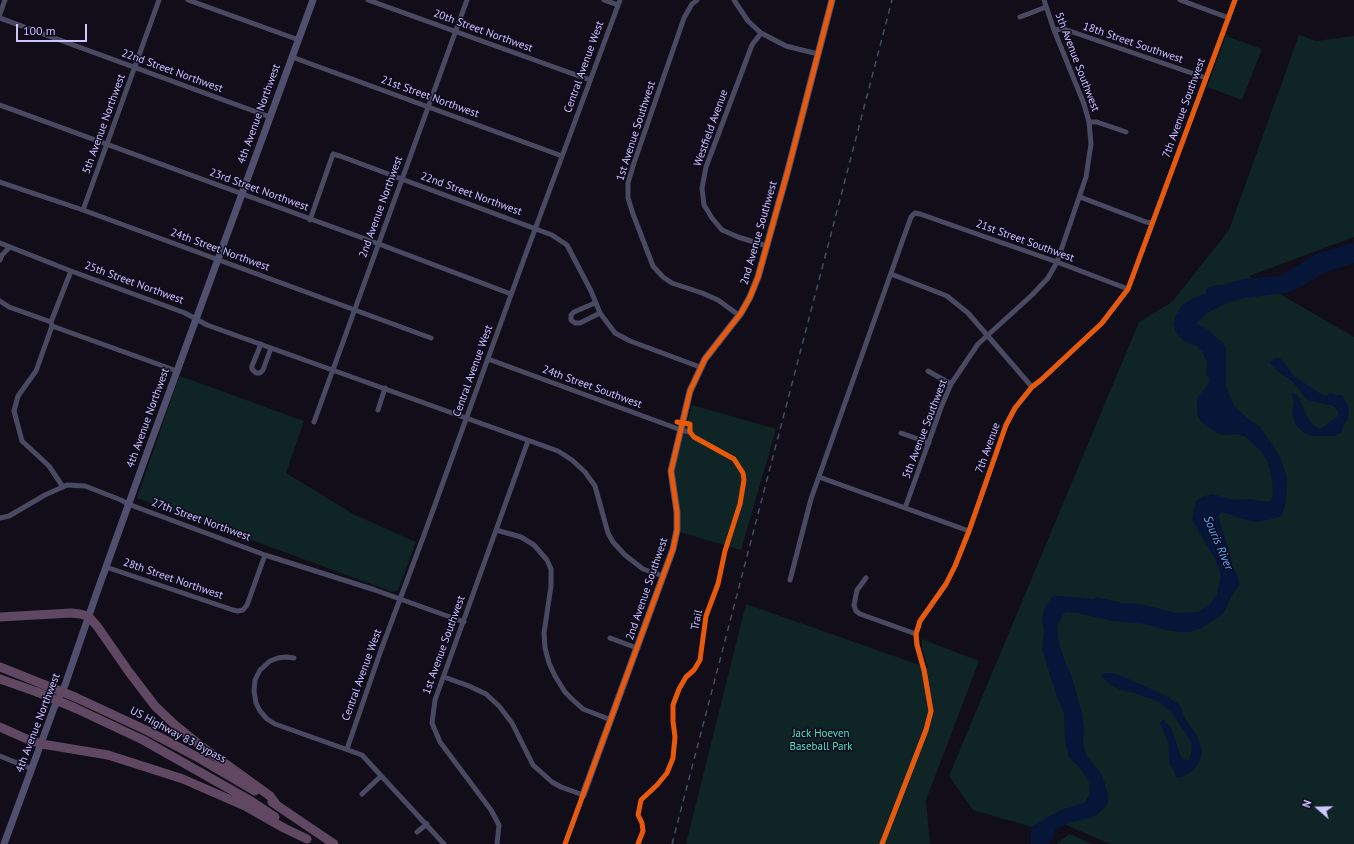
<!DOCTYPE html>
<style>
body{margin:0}
#map{position:relative;width:1354px;height:844px;overflow:hidden;background:#110e19;font-family:"PT Sans",sans-serif}
canvas{display:block}
.north{position:absolute;left:1298px;top:788px;width:40px;height:40px;-webkit-text-stroke:3px #0e0a1d;paint-order:stroke;rotate:290deg;font-size:11px;font-weight:700;line-height:16px;text-align:center;color:#cec6ff}
.north::after{content:'';display:block;margin:auto;width:14px;height:18px;background:#cec6ff;clip-path:polygon(50% 0,100% 100%,50% 72%,0 100%)}
.scale{position:absolute;left:16px;top:24px;width:71px;height:18px;box-sizing:border-box;border:2px solid #cec6ff;border-top:0;padding-left:5px;font-size:12px;line-height:14px;white-space:nowrap;color:#cec6ff;-webkit-text-stroke:3px #0e0a1d;paint-order:stroke}
</style>
<div id="map">
<canvas width="1354" height="844"></canvas>
<div class="north">N</div>
<div class="scale">100 m</div>
</div>
<script>
const g = document.querySelector('canvas').getContext('2d');
g.lineJoin = 'round';
function fill(path, color) { g.fillStyle = color; g.fill(path, 'evenodd'); }
const toPath = rows => new Path2D(rows.map(r => 'M' + r).join(''));
function stroke(path, color, width, dash) { g.strokeStyle = color; g.lineWidth = width; g.lineCap = dash ? 'butt' : 'round'; g.setLineDash(dash || []); g.stroke(path); }
function label(font, color, halo, rows, align = 'center') {
  g.font = font + ' "PT Sans",sans-serif'; g.lineWidth = 3; g.setLineDash([]); g.textBaseline = 'middle'; g.strokeStyle = halo; g.fillStyle = color; for (const [text, x, y, turn = 0] of rows) {
    g.save(); g.translate(x, y); g.rotate((+turn || 0) * Math.PI / 180); g.textAlign = isNaN(turn) ? turn : align; if (halo) g.strokeText(text, 0, 0); g.fillText(text, 0, 0); g.restore();
  }
}
fill(toPath([
 [1299,35,1316,41,1354,36,1354,237,1249,276,1354,337,1354,844,1110,844,1064,824,1032,827,973,810,949,776,1139,322,1172,302,1229,230],
 [1226,36,1262,49,1242,100,1207,87],
 [180,376,304,421,286,473,355,515,416,542,398,590,393,592,137,498,177,383],
 [692,405,776,429,741,550,680,532,673,471],
 [746,604,928,668,922,648,922,639,979,661,926,800,930,844,686,844],
 [1070,834,1093,844,1056,844]
]), '#0e2425');
fill(toPath([
 [1354,243,1354,263,1326,272,1293,291,1285,293,1244,298,1227,303,1207,313,1195,324,1202,331,1223,342,1226,348,1226,385,1234,406,1247,418,1260,427,1279,455,1287,477,1286,501,1282,516,1272,519,1256,522,1242,519,1222,512,1218,516,1231,557,1232,566,1237,574,1240,585,1233,594,1223,614,1200,629,1190,632,1179,632,1165,630,1144,624,1111,621,1078,613,1066,612,1063,615,1057,626,1059,643,1067,667,1071,674,1082,713,1084,730,1083,742,1085,752,1089,759,1097,768,1103,777,1108,795,1108,804,1096,816,1086,819,1073,822,1056,829,1053,837,1049,842,1049,844,1031,844,1031,834,1032,827,1053,814,1064,809,1084,803,1090,794,1089,783,1084,773,1076,764,1069,758,1065,741,1064,714,1056,694,1042,649,1044,631,1042,620,1043,614,1044,609,1051,598,1055,596,1061,596,1093,599,1097,597,1122,603,1131,603,1145,605,1177,613,1198,612,1210,604,1217,594,1221,575,1215,559,1192,520,1196,501,1205,496,1213,494,1233,500,1250,499,1267,502,1271,500,1273,495,1272,479,1268,463,1262,453,1246,437,1238,434,1225,435,1217,433,1201,422,1197,414,1197,398,1208,384,1210,380,1206,374,1207,361,1205,358,1203,353,1198,347,1184,341,1177,334,1173,324,1176,315,1183,304,1198,296,1206,294,1206,289,1214,285,1223,285,1243,279,1280,276,1318,253],
 [1274,358,1280,358,1295,377,1321,394,1326,396,1330,393,1342,396,1349,406,1348,419,1343,426,1342,432,1335,436,1313,436,1304,433,1295,424,1292,411,1294,402,1291,393,1296,394,1299,398,1307,416,1313,425,1320,429,1338,416,1338,411,1334,406,1307,400,1292,381,1275,369,1270,363],
 [1106,673,1114,673,1145,686,1168,697,1180,705,1185,719,1197,736,1202,751,1201,757,1198,765,1190,773,1182,777,1177,778,1173,769,1170,766,1168,742,1160,723,1163,719,1171,728,1182,759,1189,760,1191,753,1192,743,1173,714,1159,702,1137,694,1119,689,1108,683,1100,675]
]), '#061639');
stroke(toPath([
 [1192,326,1207,334,1215,343]
]), '#061639', 9);
stroke(toPath([
 [188,0,299,40],
 [368,0,590,80],
 [604,0,618,5],
 [697,0,692,4,684,18,634,163,628,183,628,198,633,214,653,266,663,277,672,283,702,293,718,300,740,316],
 [734,0,748,21,761,33,786,46,818,54],
 [1180,0,1229,18],
 [0,14,5,0],
 [1020,17,1046,7],
 [0,18,270,117],
 [1054,30,1064,29,1206,78],
 [761,33,752,45,706,167,702,188,704,205,712,218,722,230,738,237,767,246],
 [292,57,562,156],
 [0,105,379,244,511,294],
 [1089,122,1097,122,1126,132],
 [0,182,83,210,431,338],
 [1080,197,1146,222,1152,223],
 [83,210,159,0],
 [310,220,333,154,340,156,552,235,567,245,591,291,600,313,615,333,630,341,700,367],
 [0,243,71,271,185,313,207,325,558,451,572,460,585,472,595,486,608,533,613,542,625,555,643,569,663,576],
 [0,260,2,255,10,247],
 [891,274,947,296,968,313,1032,387],
 [0,301,9,307,51,322,52,326],
 [595,303,574,312,571,315,571,320,575,323,580,323,600,313],
 [51,322,71,271],
 [52,326,36,371,18,396,14,411,22,441,49,466,63,487],
 [52,326,177,371],
 [261,344,252,366,252,369,256,373,260,373,263,370,271,348],
 [488,359,681,430,690,432],
 [928,371,951,384],
 [378,410,385,388],
 [314,422,467,0],
 [901,433,929,443],
 [819,477,969,531],
 [905,508,942,405,951,384,978,344,1032,295,1048,278,1057,262,1086,177,1091,144,1089,122,1084,104,1054,30,1044,0],
 [0,518,9,516,45,495,67,485,85,486,121,500,128,504,265,555,375,590,464,622],
 [496,530,521,537,534,545,547,560,551,569,551,586,544,633,545,648,549,663,555,676,565,692,573,700,583,709,611,720],
 [106,567,233,610,238,611,243,610,247,605,265,555],
 [866,578,857,590,854,605,856,611,860,614,916,634],
 [790,580,811,499,902,242,911,217,915,213,920,214,1057,262,1128,289],
 [610,638,637,648],
 [294,658,286,657,278,658,270,661,260,670,255,680,254,691,256,703,260,711,267,719,275,724,362,755,444,844],
 [444,677,469,686,486,694,499,706,512,723,533,765,552,782,561,787,583,795,565,844],
 [347,749,381,650,424,535,524,259,620,0],
 [0,756,32,769],
 [362,794,381,776],
 [417,832,427,824],
 [497,844,499,825,491,810,440,742,432,723,435,700,528,441],
 [882,844,926,730,931,711,924,670,917,645,916,634,920,621,946,584,955,566,969,531,1006,425,1015,408,1032,387,1041,380,1102,323,1128,289,1235,0]
]), '#4a4962', 5);
stroke(toPath([
 [583,795,673,549,677,530,677,512,671,471,690,391,705,359,741,313,750,297,758,277,788,170,832,0],
 [4,844,54,708,65,685,97,592,147,453,313,0]
]), '#514f6e', 7);
stroke(toPath([
 [0,617,71,613,80,614,88,616,97,626,129,672,155,706,175,725,201,746,270,796,276,804],
 [0,667,45,685],
 [0,679,37,692],
 [75,697,148,731,199,758,255,791],
 [75,708,143,740,175,758,251,801,275,817],
 [0,727,29,740,42,744,108,755,183,779,247,807,284,828,307,839],
 [272,802,334,844]
]), '#604862', 9);
stroke(toPath([
 [672,844,892,0]
]), '#3d5163', 1.5, [6, 5]);
stroke(toPath([
 [45,685,75,697],
 [37,692,75,708]
]), '#604862', 9);
stroke(toPath([
 [565,844,673,549,677,530,677,512,671,471,690,391,705,359,741,313,750,297,758,277,788,170,832,0],
 [638,844,643,831,642,823,638,815,641,800,657,785,667,773,673,758,675,737,673,721,673,705,679,689,686,677,694,670,700,660,706,616,718,584,725,551,740,504,744,480,743,473,734,459,694,437,690,432,690,424,677,422],
 [882,844,926,730,931,711,924,670,917,645,916,634,920,621,946,584,955,566,969,531,1006,425,1015,408,1032,387,1041,380,1102,323,1128,289,1235,0]
]), '#e8590c', 5);
label('11px', '#cec6ff', '#0e0a1d', [
 ["20th Street Northwest",483,31,20],
 ["18th Street Southwest",1133,43,19],
 ["5th Avenue Southwest",1077,62,69],
 ["Central Avenue West",584,67,-70],
 ["22nd Street Northwest",172,71,20],
 ["21st Street Northwest",430,97,20],
 ["7th Avenue Southwest",1184,108,-70],
 ["4th Avenue Northwest",259,114,-70],
 ["5th Avenue Northwest",104,124,-70],
 ["Westfield Avenue",711,128,-70],
 ["1st Avenue Southwest",636,131,-72],
 ["23rd Street Northwest",259,190,20],
 ["22nd Street Northwest",471,194,20],
 ["2nd Avenue Northwest",381,207,-70],
 ["2nd Avenue Southwest",759,233,-74],
 ["21st Street Southwest",1025,241,20],
 ["24th Street Northwest",220,250,20],
 ["25th Street Northwest",134,283,20],
 ["Central Avenue West",473,371,-70],
 ["24th Street Southwest",592,387,20],
 ["4th Avenue Northwest",148,418,-70],
 ["5th Avenue Southwest",925,429,-69],
 ["7th Avenue",988,448,-70],
 ["27th Street Northwest",201,520,20],
 ["28th Street Northwest",173,579,19],
 ["2nd Avenue Southwest",647,589,-71],
 ["Trail",697,620,-78],
 ["1st Avenue Southwest",444,645,-70],
 ["Central Avenue West",362,675,-70],
 ["4th Avenue Northwest",38,723,-69],
 ["US Highway 83 Bypass",178,735,28]
]);
label('11px', '#4ae7c4', '#0e0a1d', [
 ["Jack Hoeven",821,734],
 ["Baseball Park",821,747]
]);
label('italic 12px', '#54acff', '#0e0a1d', [
 ["Souris River",1218,543,67]
]);
</script>
